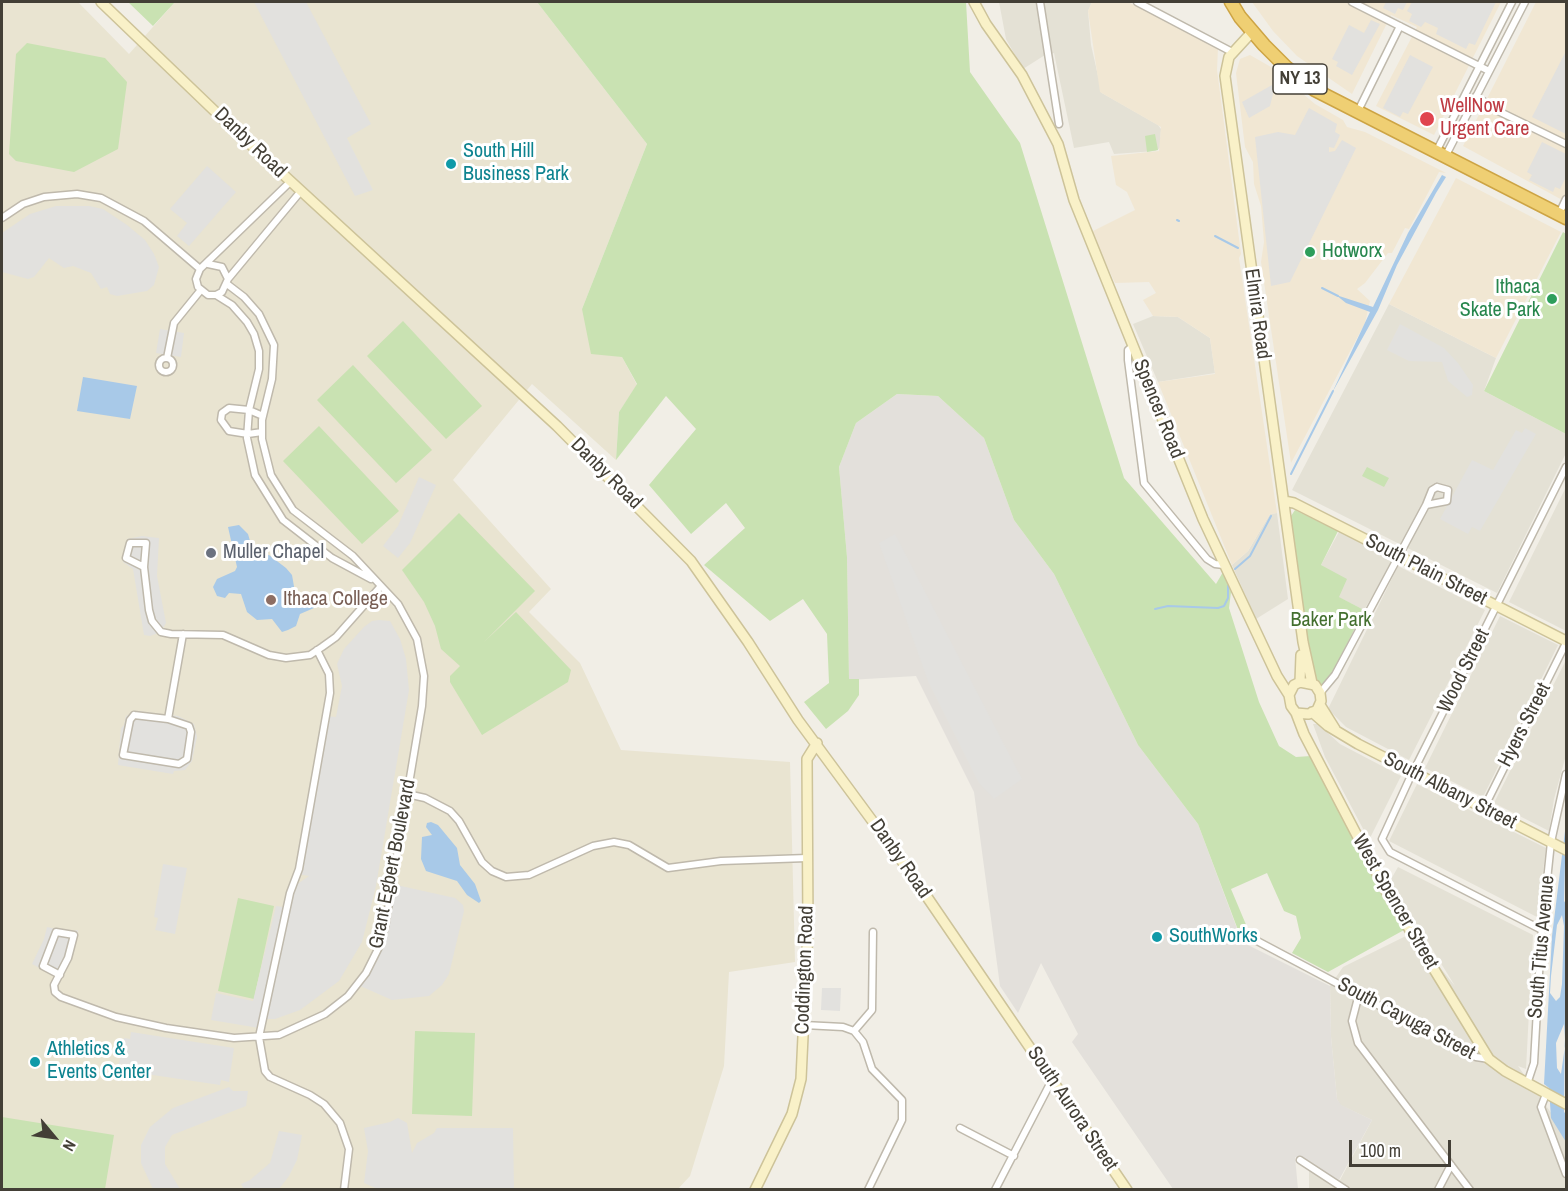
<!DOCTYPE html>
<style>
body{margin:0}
#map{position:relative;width:1568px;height:1191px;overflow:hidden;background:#f1eee6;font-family:"Archivo Narrow",sans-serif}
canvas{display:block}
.frame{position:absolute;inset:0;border:3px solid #433f36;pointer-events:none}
.north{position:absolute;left:24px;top:1107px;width:60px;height:60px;-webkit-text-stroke:4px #fff;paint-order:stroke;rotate:119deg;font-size:16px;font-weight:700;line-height:24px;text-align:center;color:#433f36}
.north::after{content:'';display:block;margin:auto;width:21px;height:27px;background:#433f36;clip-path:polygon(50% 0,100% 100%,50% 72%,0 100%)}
.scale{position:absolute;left:1349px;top:1140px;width:102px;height:27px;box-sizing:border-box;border:3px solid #433f36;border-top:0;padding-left:8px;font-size:18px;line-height:21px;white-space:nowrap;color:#433f36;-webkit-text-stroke:4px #fff;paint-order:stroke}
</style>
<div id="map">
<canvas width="1568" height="1191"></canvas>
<div class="frame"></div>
<div class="north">N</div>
<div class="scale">100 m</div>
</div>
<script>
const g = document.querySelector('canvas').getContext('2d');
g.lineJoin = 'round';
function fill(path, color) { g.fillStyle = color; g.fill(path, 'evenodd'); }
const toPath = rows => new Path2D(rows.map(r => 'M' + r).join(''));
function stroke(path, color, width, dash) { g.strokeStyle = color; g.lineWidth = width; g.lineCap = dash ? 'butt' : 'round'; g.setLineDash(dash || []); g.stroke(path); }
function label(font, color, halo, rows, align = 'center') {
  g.font = font + ' "Archivo Narrow",sans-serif'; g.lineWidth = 6; g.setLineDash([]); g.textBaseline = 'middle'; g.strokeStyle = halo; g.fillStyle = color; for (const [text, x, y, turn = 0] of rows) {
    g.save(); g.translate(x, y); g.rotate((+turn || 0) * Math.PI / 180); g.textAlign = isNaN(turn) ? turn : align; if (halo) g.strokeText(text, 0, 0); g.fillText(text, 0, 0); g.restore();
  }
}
fill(toPath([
 [999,2,1092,2,1088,11,1091,45,1102,93,1158,125,1161,129,1160,148,1155,151,1114,154,1109,142,1074,148,1054,53,1045,55,1023,69,1006,39],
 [1389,304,1496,358,1484,391,1566,434,1566,453,1497,593,1292,490],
 [1153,316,1178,317,1210,338,1215,373,1158,382,1133,324],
 [1566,487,1566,631,1509,602],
 [1277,513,1288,599,1256,619,1232,565,1248,551,1270,514],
 [1341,528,1396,556,1364,610,1338,597,1321,565],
 [1398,566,1485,610,1409,760,1346,727,1328,709],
 [1500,616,1558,645,1483,797,1425,768],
 [1566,660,1566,755,1554,799,1549,831,1494,803],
 [1313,724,1318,724,1340,744,1401,776,1369,840,1325,757],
 [1417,784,1546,848,1537,917,1389,841],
 [1398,867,1533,935,1526,1069,1518,1066,1566,1134,1566,1189,1309,1190,1309,1166,1340,1180,1372,1120,1340,1105,1337,1099,1331,1037,1330,986,1343,967,1412,933,1455,986,1390,881]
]), '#e4e1d5');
fill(toPath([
 [1092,2,1128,2,1218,48,1217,70,1241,254,1239,258,1277,513,1270,514,1248,551,1232,565,1158,382,1215,374,1210,338,1178,317,1153,316,1143,300,1156,293,1149,282,1115,283,1091,232,1135,210,1127,192,1116,185,1111,156,1159,151,1161,127,1100,92,1088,11],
 [1252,2,1501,2,1434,135,1376,106,1417,27,1391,15,1352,94,1297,56,1273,31],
 [1536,2,1566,2,1566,202,1463,146],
 [1250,55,1271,67,1315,104,1343,120,1347,127,1365,132,1446,173,1439,172,1409,229,1405,228,1392,253,1388,253,1365,283,1357,289,1370,301,1365,323,1291,463,1261,262,1264,242,1261,206,1254,184,1253,162,1245,147,1236,73,1240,59],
 [1456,178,1561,232,1496,358,1389,304]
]), '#f1e7d3');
fill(toPath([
 [897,394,938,396,984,438,1014,520,1054,574,1138,745,1198,824,1242,942,1330,986,1331,1037,1337,1099,1341,1105,1372,1120,1339,1180,1295,1157,1298,1189,1173,1189,1072,1042,1078,1034,1041,963,1018,1013,1000,986,974,792,916,676,849,680,847,557,839,467,856,423]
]), '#e3e0db');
fill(toPath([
 [4,2,78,2,129,54,175,2,537,2,647,144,582,309,622,357,637,385,619,412,616,460,532,384,453,480,551,589,529,612,580,663,621,750,790,762,795,962,729,972,724,1066,690,1176,678,1189,2,1189,2,4]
]), '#e9e4d1');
fill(toPath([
 [128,2,175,2,153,26],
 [537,2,966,2,970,72,1020,143,1124,478,1216,584,1223,572,1231,592,1229,608,1259,702,1279,746,1296,757,1311,756,1404,930,1328,972,1292,953,1301,938,1296,916,1284,911,1267,873,1231,889,1247,927,1238,930,1198,824,1138,745,1054,574,1014,520,984,438,938,396,897,394,856,423,839,467,847,557,849,679,859,679,859,695,848,711,826,729,804,702,829,683,827,634,803,599,770,621,704,565,745,528,726,503,691,534,649,485,696,429,666,396,616,460,619,412,637,384,622,357,591,354,582,309,647,144],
 [27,43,105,58,127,82,118,149,74,172,16,161,9,154,16,54],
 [1155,134,1158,150,1147,152,1145,136],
 [1563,232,1566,234,1566,434,1484,391],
 [403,321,482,406,446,439,367,356],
 [353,365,432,450,396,483,317,400],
 [319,426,399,511,362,544,283,461],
 [1367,467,1389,478,1384,487,1362,476],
 [1295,510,1338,531,1321,565,1347,579,1339,597,1364,610,1331,676,1321,688,1312,676,1291,516],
 [459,513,535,591,484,642,516,612,571,670,568,682,482,735,450,682,450,676,460,666,441,649,435,626,424,602,402,570],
 [238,898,274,906,254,999,218,991],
 [415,1031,475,1033,472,1116,412,1114],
 [2,1117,114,1135,105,1189,2,1189]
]), '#c9e2b2');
fill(toPath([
 [254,2,306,2,371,124,347,138,373,190,355,196],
 [1386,2,1407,2,1403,10,1398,8,1395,14,1383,8],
 [1412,2,1496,2,1475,45,1469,43,1466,49,1436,34,1438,28,1425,22,1421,27,1409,21,1412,14,1407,11],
 [1371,20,1380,24,1352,75,1336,66,1338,62,1332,59,1349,25,1364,33],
 [1566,51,1566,134,1532,117],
 [1410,55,1433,67,1408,114,1403,112,1400,117,1383,108],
 [1272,85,1274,90,1270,106,1249,118,1242,102],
 [1309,108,1337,124,1335,132,1340,135,1334,148,1329,147,1329,152,1335,151,1342,140,1356,148,1290,282,1271,286,1255,137,1278,132,1295,135],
 [1542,142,1566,154,1566,177,1560,189,1555,187,1553,192,1529,180,1532,175,1527,172],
 [207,166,236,192,189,246,177,236,187,223,170,209],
 [56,206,89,206,103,209,127,225,145,240,154,254,159,267,154,285,147,291,117,296,110,294,107,287,101,289,91,273,73,266,64,268,49,258,34,277,28,279,2,272,2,233,30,214],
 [1400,324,1444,348,1458,363,1473,385,1472,395,1467,397,1448,381,1442,362,1409,361,1387,350],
 [160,329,184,333,181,357,156,353],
 [1525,428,1536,434,1480,531,1472,527,1468,534,1440,519,1472,460,1493,470,1516,430,1522,433],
 [419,477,436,485,410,543,398,558,383,546,398,526],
 [895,534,1022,779,994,799,979,783,928,681,879,543],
 [142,536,159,538,157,576,166,623,161,632,150,636,144,635,133,569,123,562,127,539],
 [379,620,390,621,400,639,406,659,409,690,376,886,362,942,339,981,300,1010,275,1019,266,1019,265,1029,211,1020,216,993,253,1001,276,906,290,908,296,885,309,876,297,874,325,716,336,717,342,686,337,664,344,649,364,627,372,621],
 [137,711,178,716,194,724,197,737,192,761,185,770,174,771,173,774,118,765,121,728,124,725,126,716],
 [163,864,187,868,175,934,155,930,158,918,154,917],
 [392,884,455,898,463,905,464,911,449,974,442,985,429,996,392,1000,358,985,379,947],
 [47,927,69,932,78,930,72,957,60,979,32,964,44,939],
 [822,988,841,988,840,1011,821,1010],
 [131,1032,234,1048,229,1082,221,1080,220,1085,126,1071,126,1065,119,1064,124,1038,130,1039],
 [229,1087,233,1091,248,1091,246,1106,172,1135,165,1147,165,1164,180,1189,153,1189,141,1163,141,1145,150,1127,173,1108],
 [398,1118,407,1123,412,1153,417,1143,434,1133,437,1128,513,1128,514,1189,380,1190,364,1183,368,1151,364,1128,390,1122],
 [279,1131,302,1135,297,1160,289,1176,279,1189,244,1189,241,1184,250,1180,270,1163]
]), '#e2e1de');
fill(toPath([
 [1442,175,1446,177,1436,193,1397,265,1378,310,1332,393,1370,312,1346,303,1336,295,1373,307,1408,233],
 [83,377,137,386,130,419,77,411],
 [239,525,248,534,252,548,258,554,269,555,286,568,292,575,296,598,312,594,317,598,314,608,300,614,296,626,288,630,282,632,272,619,257,620,247,612,241,594,229,593,225,598,217,596,213,587,217,579,235,571,237,567,228,527],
 [431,822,438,825,457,848,460,865,475,884,481,901,479,903,467,895,457,881,426,871,421,859,422,837,432,835,426,827,427,823],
 [1566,823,1564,901,1566,904,1564,1112,1566,1114,1566,1142,1551,1118,1549,1088,1544,1084,1552,936],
 [1562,915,1564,926,1562,984,1560,997,1556,1001,1550,993,1551,976,1557,925],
 [1564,1024,1565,1046,1561,1074,1557,1068,1556,1043]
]), '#a8c9e8');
stroke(toPath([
 [1177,220,1179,221],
 [1215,236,1238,248],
 [1322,288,1338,296],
 [1291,474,1333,391],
 [1235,569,1250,556,1271,516],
 [1155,609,1168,606,1218,608,1224,606,1228,598,1228,586]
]), '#a8c9e8', 2);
const street = toPath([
 [1040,2,1059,124],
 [1137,2,1232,52],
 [1352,2,1489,71],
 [1476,96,1494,109,1566,144],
 [1357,113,1400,26],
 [1436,152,1512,2],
 [1445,157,1525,2],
 [1559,214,1566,199],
 [2,218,23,204,44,197,77,194,101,198,144,221,200,269],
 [208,264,222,267,228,279,222,292,216,295,208,295,198,287,196,279,200,269,290,182],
 [228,279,301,191],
 [216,295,232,305,247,322,254,334,259,351,259,369,249,410,247,438,255,475,283,520,332,558,371,579],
 [1133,346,1128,350,1128,360,1144,483,1207,559,1215,564,1224,565],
 '159 365a7 7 0 1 1 14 0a7 7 0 1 1-14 0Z',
 [167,358,174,323,200,291],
 [262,432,248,434,229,431,221,420,222,413,229,408,249,410,263,416],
 [1437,487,1448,490,1447,501,1426,505,1432,490,1437,487],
 [144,567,126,558,130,543,146,543,144,567,149,610,152,621,161,632,171,634,223,635,269,655,286,658,310,655,322,647,336,637,381,586],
 [317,650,329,674,330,693,299,869,290,893,259,1037,265,1071,270,1077,310,1095,324,1104,340,1123,349,1149,344,1190],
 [1320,693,1335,675,1426,505],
 [134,715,168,719,189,726,191,732,187,759,179,764,123,755,130,720,134,715],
 [168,719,183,634],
 [407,794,425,798,450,811,459,821,482,862,492,871,506,877,529,875,593,846,614,842,629,845,668,868,721,861,807,858],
 [1484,808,1566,643],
 [1542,930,1390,852,1382,839,1409,780,1566,467],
 [1244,934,1476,1057,1489,1059],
 [60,975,43,966,56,932,74,935,68,958,54,985,55,992,61,997,116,1017,166,1028,234,1038,279,1035,325,1014,348,996,366,973,379,947,385,927,422,706,424,676,417,639,398,604,353,556,293,510,271,475,262,439,262,420,272,379,274,345,259,314,244,297,227,284],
 [1359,994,1352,1021,1358,1043,1470,1190],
 [804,1025,843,1027,854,1031,863,1042,872,1069,902,1100,902,1120,868,1190],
 [854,1031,872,1010,873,932],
 [1527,1084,1534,1063,1541,938,1551,842,1566,774],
 [1546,1094,1541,1107,1566,1174],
 [960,1128,1014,1156],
 [1300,1160,1346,1190],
 [995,1190,1052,1080],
 [1438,1190,1451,1165]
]);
const secondary = toPath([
 [101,2,225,121,557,426,691,561,748,642,798,720,910,872,1127,1190],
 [974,2,986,24,1022,75,1058,144,1074,200,1203,519,1277,676,1289,695,1291,706,1296,713,1308,714],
 [1252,32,1229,57,1225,76,1303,642,1312,683],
 [1284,501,1294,503,1566,641],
 [1300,682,1301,655],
 [1289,695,1294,685,1300,682,1315,685,1320,693,1321,701,1317,710,1309,714],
 [1320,705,1335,729],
 [1312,712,1328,726,1358,744,1566,850],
 [1296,713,1304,734,1386,891,1489,1059,1505,1071,1566,1104],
 [755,1190,792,1114,801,1079,808,929,807,759,817,743]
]);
const highway = toPath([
 [1231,2,1240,17,1264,45,1287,68,1315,90,1566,218]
]);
stroke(street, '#bfb9ac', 9);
stroke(secondary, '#cdc399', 12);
stroke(highway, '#cda444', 15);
stroke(street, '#fff', 6);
stroke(secondary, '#f9f1c8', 9);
stroke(highway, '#efcf73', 12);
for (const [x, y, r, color] of [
 [1427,119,8,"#e0444e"],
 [451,164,6,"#0f9aa8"],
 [1310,252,6,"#2e9e5b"],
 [1552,299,6,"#2e9e5b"],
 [211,553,6,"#6b7280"],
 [271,600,6,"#8d6e63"],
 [1157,937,6,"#0f9aa8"],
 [35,1062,6,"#0f9aa8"]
]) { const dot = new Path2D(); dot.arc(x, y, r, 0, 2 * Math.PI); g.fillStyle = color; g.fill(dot); stroke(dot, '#fff', 2); }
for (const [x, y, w] of [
 [1300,79,54]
]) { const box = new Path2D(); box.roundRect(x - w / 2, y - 15, w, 30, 4.5); g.fillStyle = '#fff'; g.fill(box); stroke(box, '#433f36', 1.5); }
label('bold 18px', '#433f36', null, [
 ["NY 13",1300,79]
]);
label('20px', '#be3a42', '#fff', [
 ["WellNow",1440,107],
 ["Urgent Care",1440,130]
], 'left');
label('20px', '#433f36', '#fff', [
 ["Danby Road",250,143,44],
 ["Elmira Road",1257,314,82],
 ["Spencer Road",1158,409,68],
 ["Danby Road",606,474,45],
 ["South Plain Street",1426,570,27],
 ["Wood Street",1464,671,-63],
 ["Hyers Street",1525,725,-63],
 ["South Albany Street",1450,791,27],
 ["Danby Road",900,859,55],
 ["Grant Egbert Boulevard",393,864,-79],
 ["West Spencer Street",1395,902,60],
 ["South Titus Avenue",1542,947,-85],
 ["Coddington Road",805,970,-88],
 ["South Cayuga Street",1406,1019,28],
 ["South Aurora Street",1072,1109,56]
]);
label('20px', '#0d838f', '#fff', [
 ["South Hill",463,152],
 ["Business Park",463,175],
 ["SouthWorks",1169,937],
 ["Athletics &",47,1050],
 ["Events Center",47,1073]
], 'left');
label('20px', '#27864d', '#fff', [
 ["Hotworx",1322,252],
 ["Ithaca",1540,288,"right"],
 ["Skate Park",1540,311,"right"]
], 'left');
label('20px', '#5b616d', '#fff', [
 ["Muller Chapel",223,553]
], 'left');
label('20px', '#785e54', '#fff', [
 ["Ithaca College",283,600]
], 'left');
label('20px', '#436f2f', '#fff', [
 ["Baker Park",1331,621]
]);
</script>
